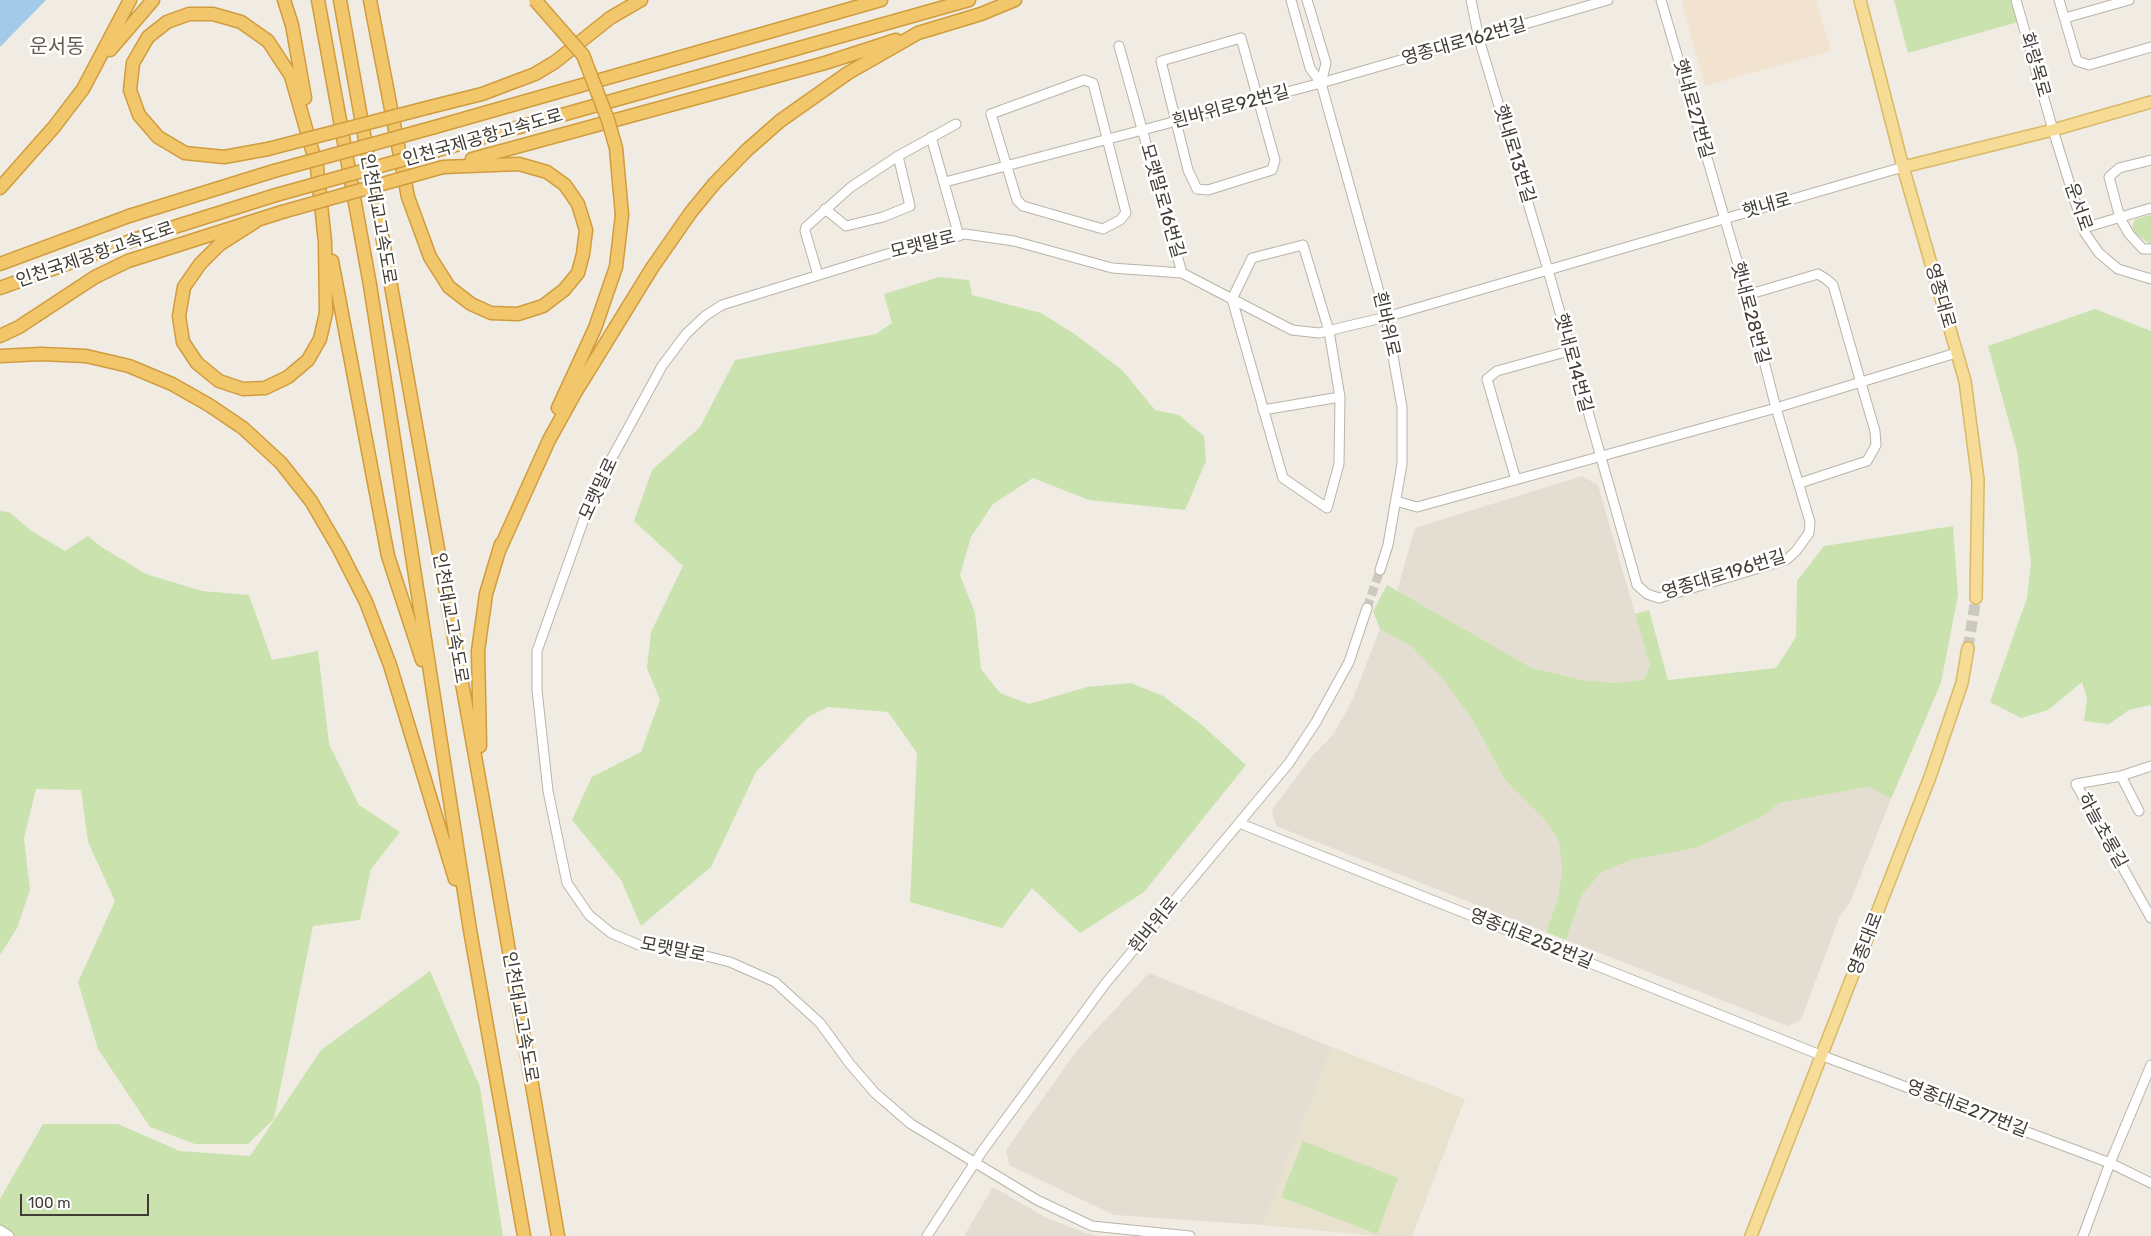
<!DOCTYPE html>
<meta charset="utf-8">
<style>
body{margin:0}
#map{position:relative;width:2151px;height:1236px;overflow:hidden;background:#f0ece3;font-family:Rubik,sans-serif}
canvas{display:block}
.scale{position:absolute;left:20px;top:1194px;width:129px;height:22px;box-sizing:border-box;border:2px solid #413c34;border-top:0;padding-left:6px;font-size:15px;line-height:18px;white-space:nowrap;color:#413c34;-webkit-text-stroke:4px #fff;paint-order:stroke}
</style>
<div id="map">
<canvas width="2151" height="1236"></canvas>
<div class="scale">100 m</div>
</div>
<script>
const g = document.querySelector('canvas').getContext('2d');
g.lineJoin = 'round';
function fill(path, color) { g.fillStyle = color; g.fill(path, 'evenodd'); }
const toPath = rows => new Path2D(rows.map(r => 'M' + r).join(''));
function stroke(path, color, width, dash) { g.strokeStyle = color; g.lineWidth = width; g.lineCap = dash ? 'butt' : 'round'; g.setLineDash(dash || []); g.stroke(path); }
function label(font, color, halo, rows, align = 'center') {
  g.font = font + ' Rubik,"Noto Sans KR",sans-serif'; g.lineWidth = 5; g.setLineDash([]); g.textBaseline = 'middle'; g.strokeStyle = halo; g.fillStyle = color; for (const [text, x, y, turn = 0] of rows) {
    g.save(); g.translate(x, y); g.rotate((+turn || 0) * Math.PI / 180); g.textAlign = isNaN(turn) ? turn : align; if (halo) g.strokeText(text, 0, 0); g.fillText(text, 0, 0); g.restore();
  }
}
fill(toPath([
 [1582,476,1598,485,1650,666,1643,680,1616,683,1583,680,1532,668,1397,591,1415,528],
 [1380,629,1411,646,1442,678,1472,719,1505,780,1547,822,1559,842,1562,870,1558,899,1546,932,1276,826,1272,810,1313,755,1333,735,1352,701],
 [1869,787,1891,799,1851,900,1839,918,1801,1020,1788,1026,1566,940,1582,894,1602,872,1631,860,1696,848,1765,815,1779,803],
 [1149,973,1332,1047,1263,1225,1114,1215,1009,1165,1006,1150,1077,1050],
 [993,1187,1045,1217,1086,1233,1098,1236,964,1236]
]), '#e3ded1');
fill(toPath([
 [1684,0,1816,0,1831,51,1705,86,1682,4]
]), '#f1e3cf');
fill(toPath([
 [1332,1047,1465,1099,1412,1236,1375,1236,1263,1225]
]), '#e8e1ce');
fill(toPath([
 [1894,0,2011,0,2018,22,1908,53],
 [2151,215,2151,245,2135,233,2132,227,2135,219],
 [939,277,969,280,972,295,1041,313,1076,335,1122,370,1155,410,1179,415,1204,436,1206,461,1185,510,1089,500,1033,478,993,504,971,537,960,575,975,613,981,669,1000,693,1029,704,1087,687,1131,683,1163,696,1202,725,1246,765,1144,892,1080,933,1032,888,1002,928,910,902,917,753,888,712,828,707,808,717,756,772,711,867,641,926,621,880,572,820,592,777,641,752,660,700,647,668,651,632,683,566,634,521,652,470,700,427,735,360,876,334,892,323,884,294],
 [2095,309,2151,331,2151,705,2129,710,2109,724,2084,721,2087,698,2082,682,2048,710,2021,718,1990,702,2027,598,2031,563,2017,451,1988,346],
 [0,511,9,512,30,530,65,551,88,536,100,546,146,574,202,591,249,595,272,660,318,651,329,744,359,805,400,832,371,869,360,920,313,926,274,1119,248,1144,195,1144,150,1127,98,1049,78,982,115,901,88,842,81,790,36,789,24,838,30,890,17,928,0,955],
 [1953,526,1958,595,1941,683,1891,799,1869,787,1779,803,1765,815,1696,848,1631,860,1602,872,1582,894,1566,940,1546,932,1558,899,1562,870,1559,842,1547,822,1505,780,1472,719,1442,678,1411,646,1380,629,1373,611,1387,585,1532,668,1583,680,1616,683,1643,680,1650,666,1635,614,1649,610,1668,680,1776,668,1796,637,1797,581,1824,546],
 [430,971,480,1087,503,1236,0,1236,0,1199,43,1124,118,1124,180,1151,250,1156,321,1050],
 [1303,1141,1398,1178,1377,1234,1281,1197]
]), '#cae2ae');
fill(toPath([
 [0,0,46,0,0,47]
]), '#a3cbe9');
stroke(toPath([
 [1367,608,1380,570]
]), '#cdc9c0', 9, [9, 4.5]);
stroke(toPath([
 [1968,648,1976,598]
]), '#cdc9c0', 11, [11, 5.5]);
const minor = toPath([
 [1291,0,1310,68,1321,83,1386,317,1402,407,1402,464,1388,545,1380,570],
 [1307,0,1326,63,1321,83],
 [1471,0,1479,39,1548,270,1634,574,1637,585,1647,594,1659,598,1786,560,1796,551,1809,533,1810,522,1776,408,1747,295,1661,0],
 [2016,0,2053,130,2085,233,2099,253,2118,269,2151,279],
 [2059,0,2077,61,2089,65,2151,47],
 [2065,18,2129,0],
 [1241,38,1275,160,1272,170,1208,190,1197,189,1188,170,1161,61,1241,38],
 [1119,46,1182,273],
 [1084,80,1093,83,1126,213,1120,220,1103,229,1023,206,1017,200,991,114,1084,80],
 [931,137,959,236],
 [2151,160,2119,168,2109,177,2120,218,2129,234,2143,249,2151,249],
 [945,182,1321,83,1608,0],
 [825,209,846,226,883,217,910,206,898,156],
 [2084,228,2151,208],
 [1303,245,1329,331,1340,397,1339,464,1327,508,1283,478,1232,299,1252,258,1303,245],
 [818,275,805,231,806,227,851,187,898,156,956,124],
 [1747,295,1818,274,1826,279,1833,285,1861,383,1875,431,1876,445,1867,461,1800,483],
 [1263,410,1340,397],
 [1516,480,1487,379,1497,371,1569,351],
 [1396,501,1417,507,1776,408,1956,353],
 [2151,766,2121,776,2076,784,2151,918],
 [2121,776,2139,811],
 [1239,823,1823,1056,2110,1163,2151,1183],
 [0,1230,9,1236],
 [927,1236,983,1150,1105,984,1289,763,1316,722,1349,662,1367,608],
 [1190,1236,1092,1226,1037,1200,911,1124,875,1093,850,1064,820,1023,775,982,730,962,682,950,639,945,611,933,589,915,567,883,548,791,537,690,537,651,594,491,662,366,686,334,705,316,722,305,887,254,965,234,1014,241,1112,268,1182,273,1292,330,1319,333,1386,317,1903,167],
 [2083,1236,2110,1163,2151,1065]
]);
const major = toPath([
 [1860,0,1903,167,1965,381,1978,480,1976,598],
 [1903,167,2053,130,2151,102],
 [1751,1236,1930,777,1962,683,1968,648]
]);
const highway = toPath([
 [284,0,292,25,305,98],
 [318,0,370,285,470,930,524,1236],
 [340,0,487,823,558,1236],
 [370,0,408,197,430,257,449,287,471,304,491,313,518,314,543,306,564,290,578,273,583,254,586,230,578,204,565,185,547,172,519,164,443,167],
 [110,50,153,0],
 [430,107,482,94,535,74,555,62,610,18,641,0],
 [435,127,881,0],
 [438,150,969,0],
 [472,159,825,63,896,40],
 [0,188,54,127,83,89,130,0],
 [255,222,219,245,200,264,184,287,179,316,183,342,197,363,219,381,243,389,265,388,288,377,308,360,320,339,326,313,325,242,317,167,291,76,268,41,241,22,213,14,189,14,167,22,148,37,133,63,130,90,139,115,158,137,185,153,224,157,268,149],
 [332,261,388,556,422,660],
 [0,264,129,216,274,171],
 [0,288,136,239,276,195],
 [0,336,19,327,95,277,128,261,282,212],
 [0,356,41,354,86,356,129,366,172,384,209,405,243,428,281,463,311,501,339,549,366,602,390,665,455,879],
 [558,408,595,328,616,267,622,215],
 [499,551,549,440,575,393,652,268,691,212,714,184,747,150,780,121,848,73,918,33,981,14,1015,0],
 [480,746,478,651,486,594,501,544]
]);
stroke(minor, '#bab4a7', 11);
stroke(major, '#d9b968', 14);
stroke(highway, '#d09c3d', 15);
stroke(minor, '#fff', 9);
stroke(major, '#f6dc96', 11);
stroke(highway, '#f2c76c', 12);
const highwayBridge = toPath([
 [535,0,583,55,608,120,616,148,622,215],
 [268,149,430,107],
 [274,171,435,127],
 [276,195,438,150],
 [282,212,443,167]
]);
stroke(highwayBridge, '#d09c3d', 15, []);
stroke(highwayBridge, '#f2c76c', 12);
label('18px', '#413c34', '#fff', [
 ["영종대로162번길",1464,42,-16],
 ["화랑목로",2035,65,74],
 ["흰바위로92번길",1231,107,-15],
 ["햇내로27번길",1693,109,74],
 ["인천국제공항고속도로",483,138,-16],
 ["햇내로13번길",1514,154,73],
 ["모랫말로16번길",1162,201,74],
 ["햇내로",1767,206,-16],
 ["운서로",2078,207,71],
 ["인천대교고속도로",378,219,80],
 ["모랫말로",923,245,-14],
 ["인천국제공항고속도로",95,255,-19],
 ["영종대로",1940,296,74],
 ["햇내로28번길",1750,313,75],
 ["흰바위로",1386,324,77],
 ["햇내로14번길",1573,363,75],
 ["모랫말로",599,489,-65],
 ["영종대로196번길",1724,575,-17],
 ["인천대교고속도로",450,618,80],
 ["하늘초롱길",2102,831,61],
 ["흰바위로",1154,925,-51],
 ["영종대로252번길",1531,939,22],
 ["영종대로",1866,944,-69],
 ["모랫말로",673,950,11],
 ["인천대교고속도로",520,1017,80],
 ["영종대로277번길",1967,1109,21]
]);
label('20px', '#635a4c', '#fff', [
 ["운서동",57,47]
]);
</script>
